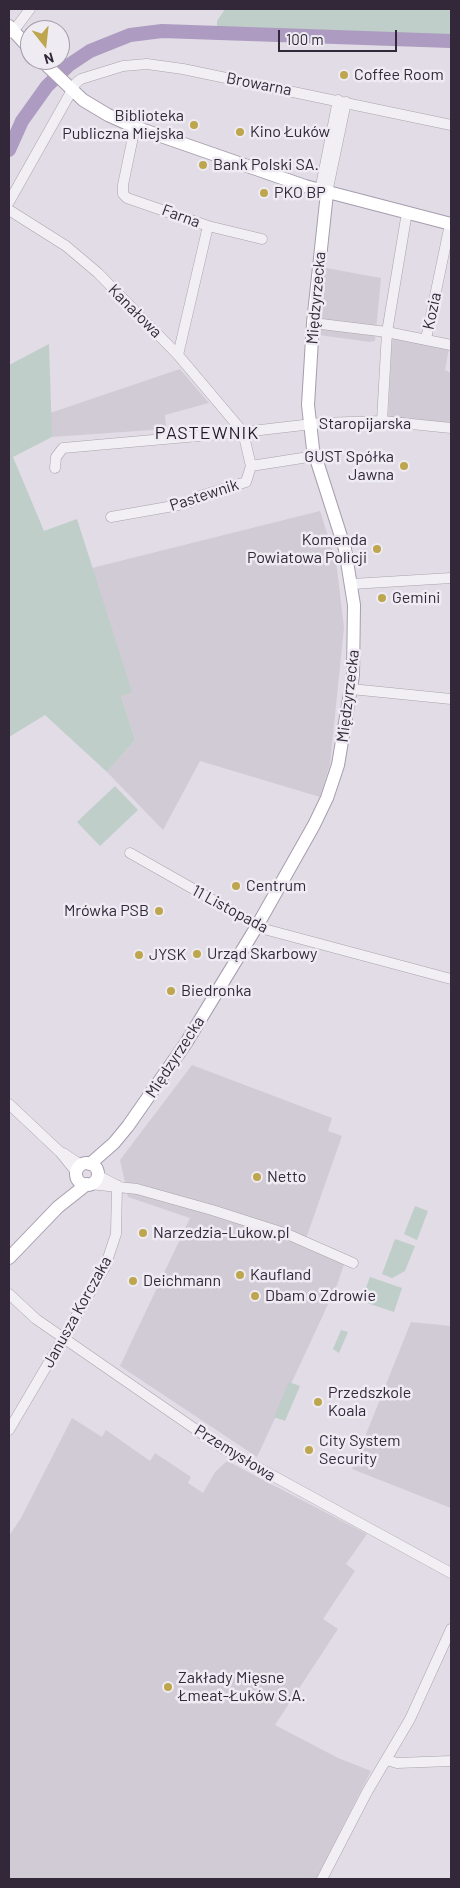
<!DOCTYPE html>
<meta charset="utf-8">
<style>
body{margin:0}
#map{position:relative;width:460px;height:1888px;overflow:hidden;background:#e1dce5;font-family:Barlow,sans-serif}
canvas{display:block}
.frame{position:absolute;inset:0;border:10px solid #322839;pointer-events:none}
.north{position:absolute;left:20px;top:20px;width:50px;height:50px;box-sizing:border-box;background:#efebf3;border:1px solid #a39da9;border-radius:50%;rotate:164deg;font-size:14px;font-weight:700;line-height:20px;text-align:center;color:#322839}
.north::after{content:'';display:block;margin:auto;width:18px;height:22px;background:#bda64e;clip-path:polygon(50% 0,100% 100%,50% 72%,0 100%)}
.scale{position:absolute;left:278px;top:30px;width:119px;height:22px;box-sizing:border-box;border:2px solid #322839;border-top:0;padding-left:6px;font-size:15px;line-height:18px;white-space:nowrap;color:#322839;-webkit-text-stroke:4px #efebf3;paint-order:stroke}
</style>
<div id="map">
<canvas width="460" height="1888"></canvas>
<div class="frame"></div>
<div class="north">N</div>
<div class="scale">100 m</div>
</div>
<script>
const g = document.querySelector('canvas').getContext('2d');
g.lineJoin = 'round';
function fill(path, color) { g.fillStyle = color; g.fill(path, 'evenodd'); }
const toPath = rows => new Path2D(rows.map(r => 'M' + r).join(''));
function stroke(path, color, width, dash) { g.strokeStyle = color; g.lineWidth = width; g.lineCap = dash ? 'butt' : 'round'; g.setLineDash(dash || []); g.stroke(path); }
function label(font, color, halo, rows, align = 'center') {
  g.font = font + ' Barlow,sans-serif'; g.lineWidth = 5; g.setLineDash([]); g.textBaseline = 'middle'; g.strokeStyle = halo; g.fillStyle = color; for (const [text, x, y, turn = 0] of rows) {
    g.save(); g.translate(x, y); g.rotate((+turn || 0) * Math.PI / 180); g.textAlign = isNaN(turn) ? turn : align; if (halo) g.strokeText(text, 0, 0); g.fillText(text, 0, 0); g.restore();
  }
}
fill(toPath([
 [326,268,381,278,375,341,370,342,319,335],
 [392,337,449,348,445,370,451,373,451,425,388,419],
 [180,369,209,403,165,415,166,429,52,437,50,413],
 [320,511,336,561,344,627,330,764,320,797,200,761,163,830,107,772,135,740,121,696,131,692,92,568],
 [192,1065,332,1118,328,1131,342,1136,303,1247,344,1264,337,1285,257,1457,120,1366,190,1218,128,1197,120,1160],
 [411,1322,451,1326,451,1508,352,1469],
 [72,1418,102,1437,106,1430,150,1461,155,1453,191,1477,188,1483,203,1493,215,1472,227,1461,367,1534,346,1564,355,1571,323,1619,338,1629,275,1725,338,1758,371,1771,316,1879,9,1879,9,1536,21,1518]
]), '#d1cbd5');
fill(toPath([
 [225,9,451,9,451,36,217,29,217,21],
 [49,344,52,437,13,457,44,531,77,519,132,692,121,696,135,740,107,772,45,715,9,737,9,365],
 [115,786,138,810,100,846,77,822],
 [415,1206,428,1211,417,1240,404,1234],
 [395,1239,415,1246,405,1271,392,1278,382,1274],
 [370,1277,402,1288,394,1312,361,1301],
 [341,1330,348,1332,339,1353,333,1349],
 [289,1382,300,1386,285,1421,274,1417]
]), '#bfcec9');
stroke(toPath([
 [9,150,22,121,47,86,69,65,90,51,130,35,162,31,451,41]
]), '#ad9bc1', 14);
const minor = toPath([
 [9,33,18,25,30,9],
 [135,127,123,185,123,194,127,198,208,226,178,355],
 [320,191,338,100],
 [327,193,346,102],
 [9,202,76,83,81,79,123,66,147,64,183,69,451,125],
 [9,210,66,246,98,273,178,355,243,432,251,466,246,482,197,497,191,502,179,505,111,517],
 [208,226,262,239],
 [313,323,387,332,451,345],
 [426,339,450,224],
 [382,421,387,332,407,212],
 [251,466,315,456],
 [55,468,56,457,63,448,243,432,321,423,382,421,451,428],
 [352,584,451,578],
 [351,689,451,699],
 [130,853,264,929,451,979],
 [9,1104,60,1152,76,1172],
 [63,1153,81,1165],
 [97,1175,116,1185],
 [90,1184,137,1189,212,1210,287,1234,353,1263],
 [9,1294,36,1319,224,1449,451,1573],
 [9,1430,105,1267,116,1234,117,1185],
 [387,1760,397,1763,451,1761],
 [322,1879,367,1792,410,1719,451,1629]
]);
const major = toPath([
 [9,26,30,49],
 [41,60,83,100,108,115,135,127,305,186,451,224],
 '76 1174a11 11 0 1 1 22 0a11 11 0 1 1-22 0Z',
 [90,1164,114,1143,128,1126,186,1043,257,926,314,825,327,798,338,765,353,675,354,605,345,549,313,449,308,405,313,323,327,193],
 [9,1258,58,1207,87,1184]
]);
stroke(minor, '#a9a2ae', 11);
stroke(major, '#a79daf', 14);
stroke(minor, '#f1eff3', 10);
stroke(major, '#fff', 12);
for (const [x, y, r, color] of [
 [344,75,5,"#bda64e"],
 [194,125,5,"#bda64e"],
 [240,132,5,"#bda64e"],
 [203,165,5,"#bda64e"],
 [264,193,5,"#bda64e"],
 [404,466,5,"#bda64e"],
 [377,549,5,"#bda64e"],
 [382,598,5,"#bda64e"],
 [236,886,5,"#bda64e"],
 [159,911,5,"#bda64e"],
 [197,954,5,"#bda64e"],
 [139,955,5,"#bda64e"],
 [171,991,5,"#bda64e"],
 [257,1177,5,"#bda64e"],
 [143,1233,5,"#bda64e"],
 [240,1275,5,"#bda64e"],
 [133,1281,5,"#bda64e"],
 [255,1296,5,"#bda64e"],
 [318,1402,5,"#bda64e"],
 [309,1450,5,"#bda64e"],
 [168,1687,5,"#bda64e"]
]) { const dot = new Path2D(); dot.arc(x, y, r, 0, 2 * Math.PI); g.fillStyle = color; g.fill(dot); stroke(dot, '#efebf3', 2); }
label('16px', '#322839', '#efebf3', [
 ["Coffee Room",354,75],
 ["Biblioteka",184,116,"right"],
 ["Publiczna Miejska",184,134,"right"],
 ["Kino Łuków",250,132],
 ["Bank Polski SA.",213,165],
 ["PKO BP",274,193],
 ["GUST Spółka",394,457,"right"],
 ["Jawna",394,475,"right"],
 ["Komenda",367,540,"right"],
 ["Powiatowa Policji",367,558,"right"],
 ["Gemini",392,598],
 ["Centrum",246,886],
 ["Mrówka PSB",149,911,"right"],
 ["Urząd Skarbowy",207,954],
 ["JYSK",149,955],
 ["Biedronka",181,991],
 ["Netto",267,1177],
 ["Narzedzia-Lukow.pl",153,1233],
 ["Kaufland",250,1275],
 ["Deichmann",143,1281],
 ["Dbam o Zdrowie",265,1296],
 ["Przedszkole",328,1393],
 ["Koala",328,1411],
 ["City System",319,1441],
 ["Security",319,1459],
 ["Zakłady Mięsne",178,1678],
 ["Łmeat-Łuków S.A.",178,1696]
], 'left');
label('16px', '#322839', '#efebf3', [
 ["Browarna",259,84,11],
 ["Farna",181,216,20],
 ["Międzyrzecka",316,298,-85],
 ["Kanałowa",135,311,45],
 ["Kozia",432,311,-78],
 ["Staropijarska",365,424],
 ["Pastewnik",204,495,-18],
 ["Międzyrzecka",348,696,-83],
 ["11 Listopada",230,909,28],
 ["Międzyrzecka",175,1057,-57],
 ["Janusza Korczaka",77,1312,-61],
 ["Przemysłowa",235,1453,32]
]);
g.letterSpacing = '1px';
label('18px', '#241a2a', '#efebf3', [
 ["PASTEWNIK",207,433]
]);
g.letterSpacing = '0px';
</script>
